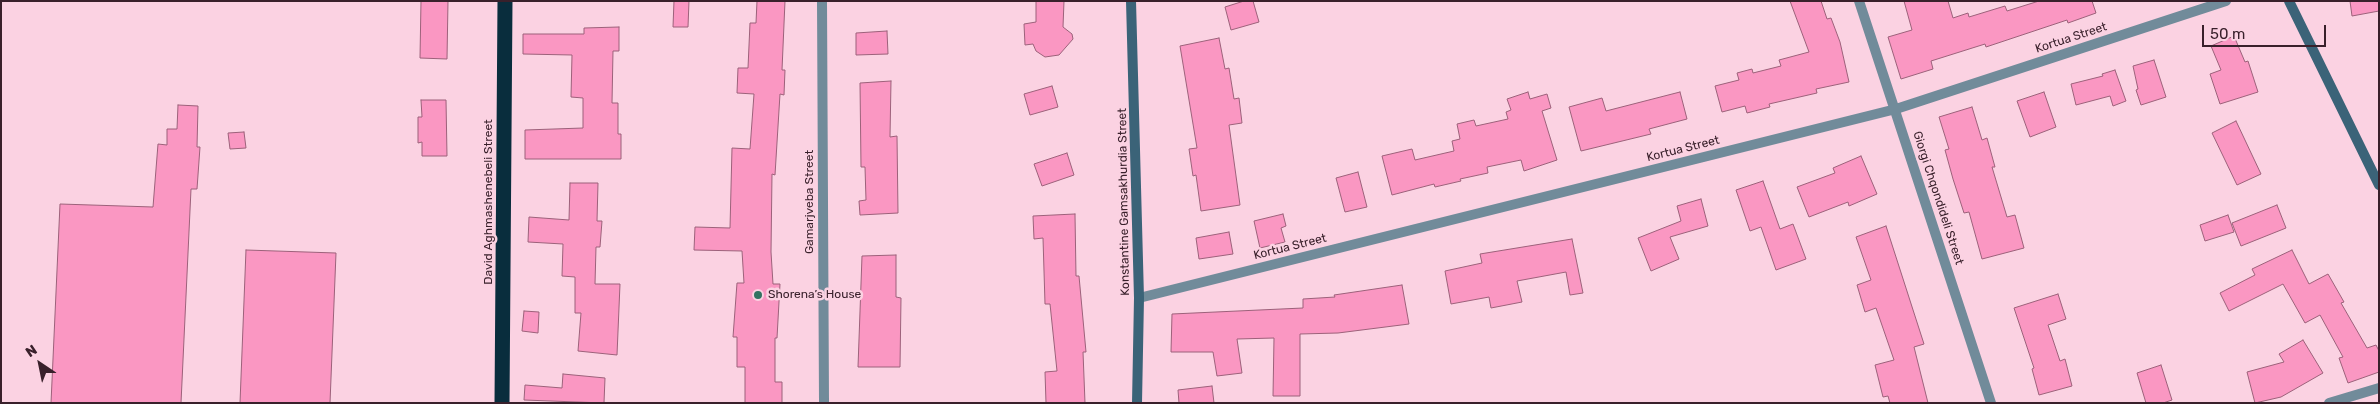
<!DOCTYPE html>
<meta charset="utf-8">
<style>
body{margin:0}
#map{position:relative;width:2380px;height:404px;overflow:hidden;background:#fbd2e2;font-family:Rubik,sans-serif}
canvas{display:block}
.frame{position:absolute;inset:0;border:2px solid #39202b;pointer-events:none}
.north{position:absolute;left:15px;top:339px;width:50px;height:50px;-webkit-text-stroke:4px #fbd2e2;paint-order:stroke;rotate:326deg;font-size:14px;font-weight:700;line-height:20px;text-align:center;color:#39202b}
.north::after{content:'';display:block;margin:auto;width:18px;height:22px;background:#39202b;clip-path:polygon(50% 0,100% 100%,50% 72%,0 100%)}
.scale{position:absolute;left:2202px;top:25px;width:124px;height:22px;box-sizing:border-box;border:2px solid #39202b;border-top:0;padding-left:6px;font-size:15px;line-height:18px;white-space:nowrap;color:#39202b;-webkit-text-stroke:4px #fbd2e2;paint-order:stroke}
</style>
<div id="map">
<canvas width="2380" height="404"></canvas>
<div class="frame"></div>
<div class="north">N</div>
<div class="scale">50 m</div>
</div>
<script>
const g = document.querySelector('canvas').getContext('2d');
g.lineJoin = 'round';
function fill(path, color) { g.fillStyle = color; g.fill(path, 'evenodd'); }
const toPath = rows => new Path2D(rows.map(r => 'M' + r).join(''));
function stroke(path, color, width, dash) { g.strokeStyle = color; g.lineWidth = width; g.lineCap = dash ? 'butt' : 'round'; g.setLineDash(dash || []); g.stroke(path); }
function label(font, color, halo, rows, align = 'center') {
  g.font = font + ' Rubik,sans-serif'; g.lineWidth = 5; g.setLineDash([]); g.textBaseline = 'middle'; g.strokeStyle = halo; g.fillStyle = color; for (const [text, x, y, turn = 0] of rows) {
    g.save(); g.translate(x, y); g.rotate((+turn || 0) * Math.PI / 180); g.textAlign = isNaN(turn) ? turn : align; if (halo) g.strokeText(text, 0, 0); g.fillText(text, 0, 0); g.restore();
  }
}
const building = toPath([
 [421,1,448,1,447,59,420,58,421,1],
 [674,1,689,1,688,27,673,27,674,1],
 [757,1,785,1,782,70,785,70,784,95,780,94,775,175,772,174,771,252,773,284,780,284,777,338,775,338,775,382,782,382,782,403,745,403,745,367,737,367,737,337,733,337,737,283,744,283,742,251,694,250,695,227,730,228,732,148,750,149,754,94,737,93,738,68,748,68,750,23,756,23,757,1],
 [1036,1,1064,1,1063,27,1072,34,1073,39,1059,55,1045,57,1036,51,1033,44,1025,45,1024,24,1036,22,1036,1],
 [1244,1,1253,1,1259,22,1231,30,1225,7,1244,1],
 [1790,1,1821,1,1827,19,1831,18,1840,42,1849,82,1816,89,1817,93,1769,104,1770,107,1747,113,1745,106,1722,112,1715,86,1739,80,1737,73,1752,69,1753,73,1781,66,1779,60,1809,52,1790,1],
 [1904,1,1948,1,1953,18,1968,13,1969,17,2005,6,2007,11,2039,1,2092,1,2096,13,2068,23,2067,20,1986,47,1985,44,1931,61,1933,69,1901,79,1888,37,1912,30,1904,1],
 [2350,1,2379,1,2379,11,2352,16,2350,1],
 [619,27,619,51,613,51,612,103,618,103,618,134,621,134,621,159,525,159,525,130,583,128,583,98,571,97,572,55,523,54,523,34,584,34,584,28,619,27],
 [887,31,888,54,856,55,856,33,887,31],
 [2234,36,2245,62,2248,61,2258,92,2220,104,2210,74,2221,70,2211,46,2234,36],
 [1219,38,1225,69,1229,68,1234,99,1239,98,1242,123,1229,125,1240,205,1201,211,1196,175,1193,176,1189,149,1197,148,1180,46,1219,38],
 [2154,60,2166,97,2141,105,2136,90,2138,89,2133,66,2154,60],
 [2115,70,2126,101,2113,106,2110,96,2076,105,2071,84,2103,76,2102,74,2115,70],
 [891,81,890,137,897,136,898,213,860,215,859,201,866,200,865,167,861,167,860,83,891,81],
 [1052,86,1058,107,1030,115,1024,94,1052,86],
 [1528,92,1530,99,1547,94,1551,108,1542,111,1557,160,1524,171,1521,160,1487,167,1488,173,1460,179,1461,181,1435,187,1434,184,1392,195,1382,156,1412,149,1415,160,1454,151,1452,141,1460,139,1457,124,1474,120,1476,126,1508,119,1506,112,1511,110,1507,99,1528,92],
 [1680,92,1687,119,1649,129,1651,134,1581,151,1569,107,1602,98,1606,111,1680,92],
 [2044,92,2056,127,2030,137,2017,101,2044,92],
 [421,100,446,100,447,156,422,156,422,142,418,143,418,117,422,117,421,100],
 [178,105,198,106,197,147,200,147,197,189,191,189,181,403,51,403,60,204,153,207,158,144,167,145,167,129,177,129,178,105],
 [1972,107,1982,140,1987,138,1995,167,1992,167,2007,217,2015,215,2024,248,1982,259,1969,212,1964,213,1953,179,1945,150,1949,149,1939,117,1972,107],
 [2236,121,2261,174,2237,185,2212,133,2236,121],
 [244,132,246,148,230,149,228,133,244,132],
 [1067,153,1074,175,1042,186,1034,164,1067,153],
 [1861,156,1877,194,1849,206,1848,202,1809,217,1797,187,1835,173,1833,168,1861,156],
 [1358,172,1367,207,1345,212,1336,178,1358,172],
 [1763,181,1780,229,1793,224,1806,259,1776,270,1761,227,1750,231,1736,190,1763,181],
 [570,183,598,183,597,221,602,221,600,247,596,247,595,284,620,284,617,355,578,351,581,313,575,313,575,277,562,276,563,244,528,242,529,217,569,220,570,183],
 [1701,199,1708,226,1670,237,1679,259,1651,271,1638,238,1681,221,1677,206,1701,199],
 [2277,205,2286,228,2241,246,2232,223,2277,205],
 [1075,214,1076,276,1079,276,1086,352,1083,352,1085,403,1046,403,1045,372,1057,371,1050,304,1045,304,1043,238,1034,239,1033,216,1075,214],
 [1283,214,1286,226,1281,228,1285,242,1260,248,1254,221,1283,214],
 [2228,215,2234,232,2205,241,2200,225,2228,215],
 [1886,226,1924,344,1914,347,1928,403,1890,403,1888,396,1883,397,1875,365,1894,360,1876,308,1865,312,1857,285,1871,280,1856,237,1886,226],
 [1229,232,1233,254,1199,259,1196,238,1229,232],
 [1572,239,1583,293,1570,295,1566,272,1517,281,1522,302,1491,308,1489,297,1451,304,1445,271,1482,263,1480,254,1572,239],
 [246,250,336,253,330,403,240,403,246,250],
 [2292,250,2309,284,2328,274,2344,302,2341,303,2367,348,2376,345,2379,351,2379,372,2348,383,2339,358,2343,357,2320,315,2305,323,2283,284,2229,311,2220,293,2255,275,2252,269,2292,250],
 [896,255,896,297,901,298,900,367,858,367,862,256,896,255],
 [1402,285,1409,324,1338,333,1300,334,1300,396,1273,396,1274,338,1237,339,1242,373,1217,376,1213,352,1171,352,1172,314,1303,308,1303,299,1335,297,1334,295,1402,285],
 [2058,294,2066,319,2048,325,2060,361,2065,359,2072,386,2039,395,2032,369,2034,368,2014,308,2058,294],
 [524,311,539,312,538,333,522,331,524,311],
 [2303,340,2323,373,2281,397,2255,403,2247,372,2284,362,2279,354,2303,340],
 [2161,365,2172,400,2163,403,2146,403,2137,373,2161,365],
 [563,374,605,378,604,403,524,400,525,385,562,388,563,374],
 [1212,386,1214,403,1179,403,1178,390,1212,386]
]);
fill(building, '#fa97c2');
stroke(building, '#9c617a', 1);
stroke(toPath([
 [822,1,824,403],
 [1859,1,1991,403],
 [1139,298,1896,109,2226,1],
 [2329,403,2379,388]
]), '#718b9a', 10);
stroke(toPath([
 [1131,1,1139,298,1137,403],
 [2289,1,2379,185]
]), '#3b6378', 10);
stroke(toPath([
 [502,403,505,1]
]), '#092d3d', 15);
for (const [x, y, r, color] of [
 [758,295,5,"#337362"]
]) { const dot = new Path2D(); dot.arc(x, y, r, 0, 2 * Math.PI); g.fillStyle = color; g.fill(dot); stroke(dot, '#fbd2e2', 2); }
label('12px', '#39202b', '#fbd2e2', [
 ["Kortua Street",2071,38,-18],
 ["Kortua Street",1683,149,-14],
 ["Giorgi Chqondideli Street",1938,198,72],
 ["David Aghmashenebeli Street",489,202,-90],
 ["Gamarjveba Street",810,202,-90],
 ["Konstantine Gamsakhurdia Street",1124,202,-91],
 ["Kortua Street",1290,247,-14]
]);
label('12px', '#39202b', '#fbd2e2', [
 ["Shorena’s House",768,295]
], 'left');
</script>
